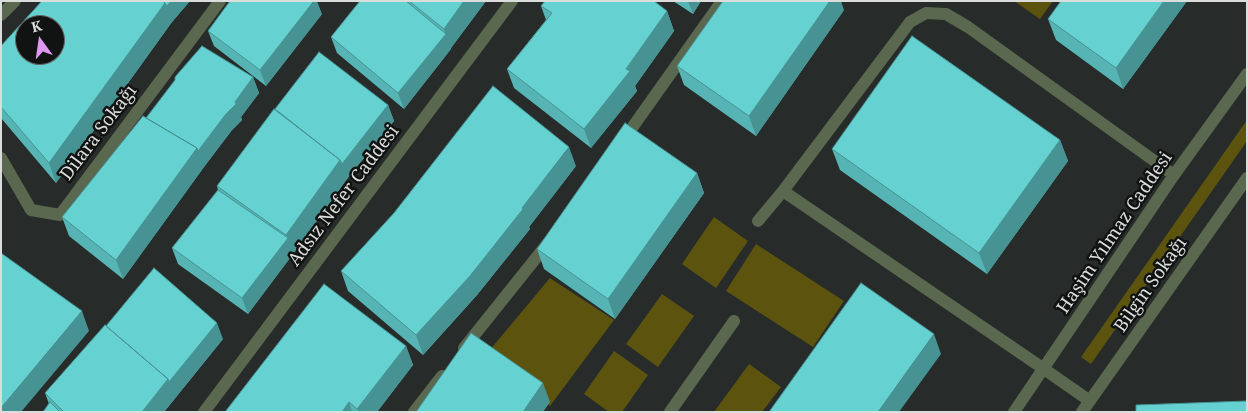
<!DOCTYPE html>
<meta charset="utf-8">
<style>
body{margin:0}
#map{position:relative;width:1248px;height:413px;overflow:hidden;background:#272b29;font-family:"Noto Serif",serif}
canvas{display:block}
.frame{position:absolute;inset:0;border:2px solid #dbdddc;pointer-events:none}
.north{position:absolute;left:15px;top:15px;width:50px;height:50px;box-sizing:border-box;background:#111312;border:1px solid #626463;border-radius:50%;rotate:346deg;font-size:14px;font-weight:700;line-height:20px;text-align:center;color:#dbdddc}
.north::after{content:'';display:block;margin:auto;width:18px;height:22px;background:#de98f2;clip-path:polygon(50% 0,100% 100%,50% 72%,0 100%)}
</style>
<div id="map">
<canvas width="1248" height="413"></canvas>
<div class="frame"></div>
<div class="north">K</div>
</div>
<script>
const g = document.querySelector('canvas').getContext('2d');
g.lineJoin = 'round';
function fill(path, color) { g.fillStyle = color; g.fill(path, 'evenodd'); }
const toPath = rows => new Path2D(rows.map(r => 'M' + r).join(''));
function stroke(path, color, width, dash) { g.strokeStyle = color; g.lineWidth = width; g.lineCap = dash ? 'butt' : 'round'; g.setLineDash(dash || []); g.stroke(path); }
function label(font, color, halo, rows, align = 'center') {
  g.font = font + ' "Noto Serif",serif'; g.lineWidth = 5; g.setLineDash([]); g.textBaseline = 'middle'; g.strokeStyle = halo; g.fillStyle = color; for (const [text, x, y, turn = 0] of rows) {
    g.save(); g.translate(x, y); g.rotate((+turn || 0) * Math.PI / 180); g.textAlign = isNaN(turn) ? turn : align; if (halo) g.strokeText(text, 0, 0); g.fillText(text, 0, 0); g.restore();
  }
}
fill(toPath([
 [1014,1,1053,1,1040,19],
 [1247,120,1247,141,1091,364,1081,357],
 [714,217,748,241,716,288,682,264],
 [756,244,844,301,813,347,726,291],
 [550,278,614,320,550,406,484,357],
 [662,294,694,316,658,367,626,344],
 [614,351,648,375,622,412,609,412,584,394],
 [749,364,781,387,762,412,714,412]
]), '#5c540e');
stroke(toPath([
 [622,142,722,1],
 [783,191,1044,369],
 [758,221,783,191,910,22,926,13,946,14,968,27,1174,175],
 [464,348,548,243],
 [414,412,442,376],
 [670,412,734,321]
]), '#59684e', 12);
stroke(toPath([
 [1,15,15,1],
 [1,158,31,210,60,215,220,1],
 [1044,369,1090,401],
 [204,412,512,1],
 [1014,412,1174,175,1247,74],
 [1082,412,1247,178]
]), '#59684e', 12);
fill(toPath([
 [42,1,190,1,172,22,56,183,1,118,1,46],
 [360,1,486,1,451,48,451,49,404,109,337,53,331,37],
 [673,1,701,1,693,14],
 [1187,1,1123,89,1056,40,1048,19],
 [541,6,667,11,674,31,635,86,637,91,591,148,514,88,507,69,546,20],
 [844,10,756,136,684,85,677,66],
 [322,14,266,86,214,46,208,31],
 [253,77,259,93,241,117,242,120,232,130,204,167,123,279,69,236,62,217,146,118],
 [388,105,394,121,347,179,293,254,248,314,178,264,172,248,218,190,217,186,275,109],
 [1060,140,1068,161,987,274,840,170,832,149],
 [576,166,529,227,530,229,477,295,423,355,348,291,341,271],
 [697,173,704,193,615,319,544,269,537,249],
 [106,326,223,339,164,412,43,412,49,404,45,393],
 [406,346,413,365,377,412,225,412]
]), '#57b4b4');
fill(toPath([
 [171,1,190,1,172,22,56,183,49,163,165,3],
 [314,1,317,1,322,14,266,86,260,70],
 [464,1,486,1,451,48,451,49,404,109,398,93,445,34,444,29],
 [688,1,701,1,693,14],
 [830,1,841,1,844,10,756,136,749,116],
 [1164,1,1187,1,1123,89,1116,68],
 [667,11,674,31,635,86,637,91,591,148,584,129],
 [253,77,259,93,241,117,242,120,232,130,204,167,123,279,116,260,197,148,235,102],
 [388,105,394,121,347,179,293,254,248,314,242,298,288,238,286,235,340,160],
 [1060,140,1068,161,987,274,979,253],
 [569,147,576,166,529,227,530,229,477,295,423,355,416,335,522,208],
 [697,173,704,193,615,319,608,299],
 [82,311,89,331,21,412,1,412,1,408],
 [217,323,223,339,164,412,142,412,168,379],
 [934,334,941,354,899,412,878,412],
 [406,346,413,365,377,412,359,412,357,409],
 [543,383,550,402,543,412,523,412],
 [349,402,352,412,342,412]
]), '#479292');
const building = toPath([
 [42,1,163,1,165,3,49,163,1,107,1,46,42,1],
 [25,25,55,25,55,55,25,55,25,25],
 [163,1,171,1,167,6,165,3,163,1],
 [230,1,314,1,260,70,208,31,230,1],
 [360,1,406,1,446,34,398,93,331,37,360,1],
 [409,1,464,1,444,29,409,1],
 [545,1,654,1,667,11,626,69,630,71,584,129,507,69,552,13,541,6,545,1],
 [723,1,830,1,749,116,677,66,723,1],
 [1061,1,1164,1,1116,68,1048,19,1061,1],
 [912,36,1060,140,979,253,832,149,912,36],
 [202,46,253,77,235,102,236,104,226,114,198,151,197,148,146,118,175,80,175,77,202,46],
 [319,52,388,105,342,164,340,160,275,109,319,52],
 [493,86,569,147,522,208,523,209,470,276,416,335,341,271,394,213,493,86],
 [274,109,340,160,286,235,217,186,274,109],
 [143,116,197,148,116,260,62,217,143,116],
 [625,123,697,173,608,299,537,249,625,123],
 [218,190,288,238,242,298,172,248,218,190],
 [1,253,82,311,1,408,1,253],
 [154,268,217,323,169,382,168,379,106,326,154,268],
 [861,283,934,334,878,412,769,412,861,283],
 [324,284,406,346,357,409,349,402,342,412,225,412,324,284],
 [105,325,168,379,142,412,64,412,45,393,105,325],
 [471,333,543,383,523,412,416,412,471,333],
 [1247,401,1247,412,1136,412,1136,405,1247,401],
 [50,402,60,412,43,412,50,402]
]);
fill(building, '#65d1d1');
stroke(building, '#479292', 1);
label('18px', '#dbdddc', '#111312', [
 ["Dilara Sokağı",99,133,-53],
 ["Adsız Nefer Caddesi",344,196,-53],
 ["Haşim Yılmaz Caddesi",1115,233,-56],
 ["Bilgin Sokağı",1151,285,-55]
]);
</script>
